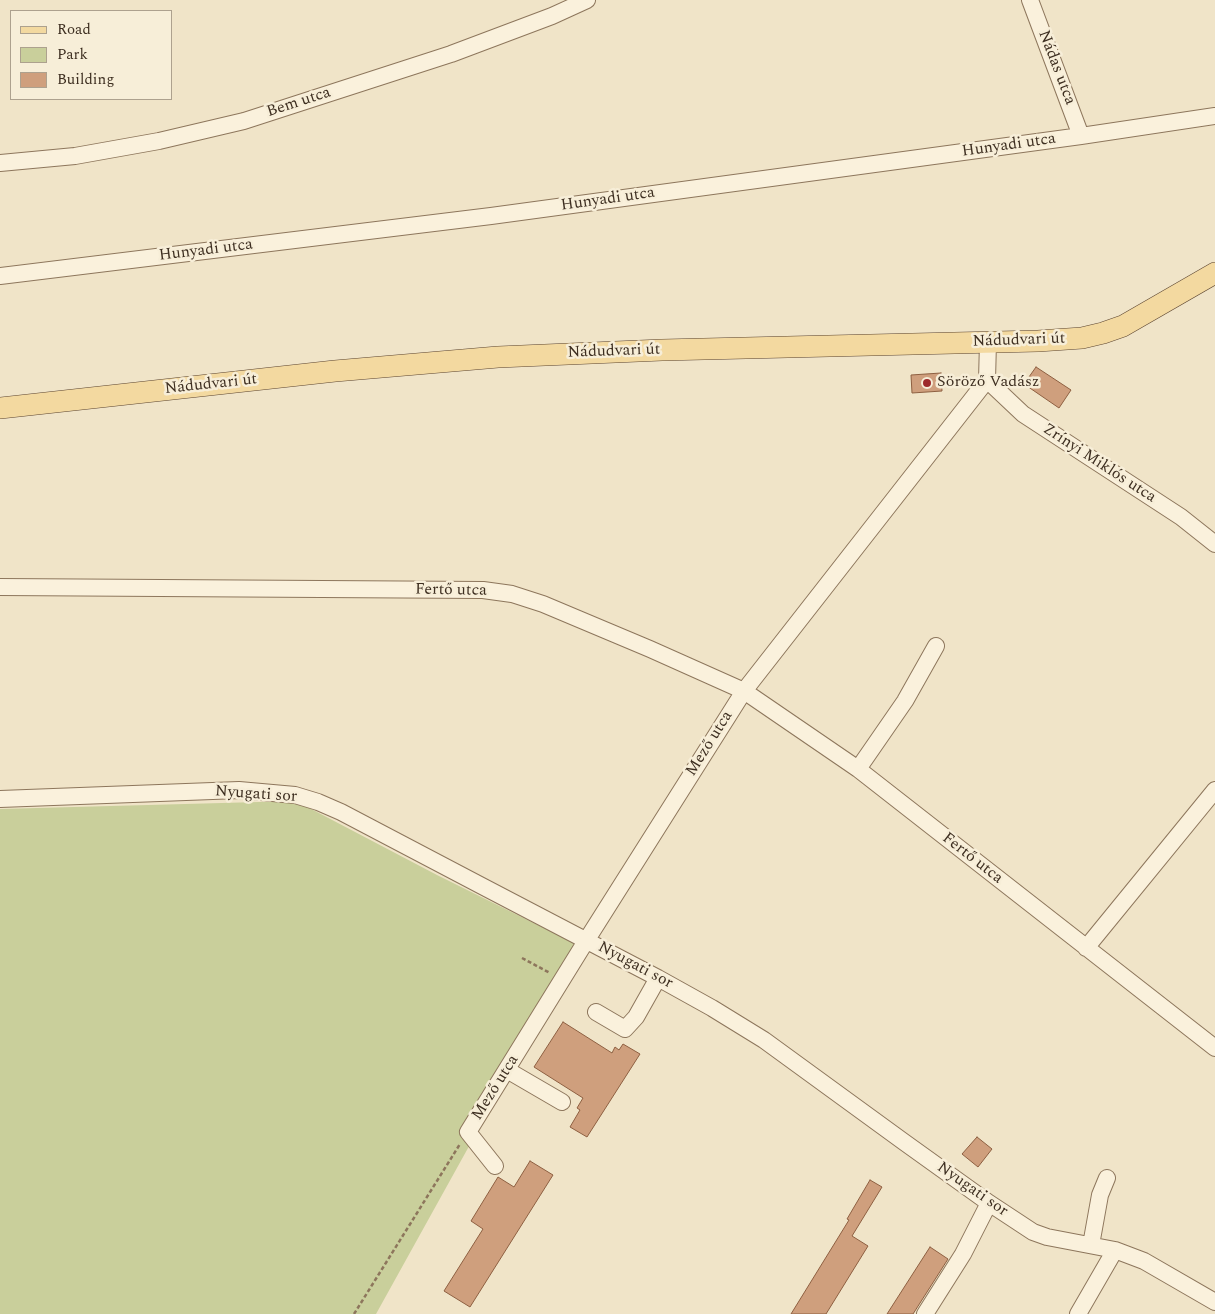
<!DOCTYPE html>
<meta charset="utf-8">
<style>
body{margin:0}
#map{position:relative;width:1215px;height:1314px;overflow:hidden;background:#f0e4c8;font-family:Spectral,serif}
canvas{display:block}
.legend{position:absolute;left:10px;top:10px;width:162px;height:90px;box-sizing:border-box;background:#f7eed8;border:1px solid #ada18e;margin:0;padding:6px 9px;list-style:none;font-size:15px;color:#3d2e20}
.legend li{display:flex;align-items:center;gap:10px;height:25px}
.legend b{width:25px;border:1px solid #ada18e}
</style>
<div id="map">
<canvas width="1215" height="1314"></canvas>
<ul class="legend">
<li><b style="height:6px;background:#f3d9a0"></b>Road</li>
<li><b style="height:14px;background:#c9cf9b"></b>Park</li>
<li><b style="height:14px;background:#cf9f7d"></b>Building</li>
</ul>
</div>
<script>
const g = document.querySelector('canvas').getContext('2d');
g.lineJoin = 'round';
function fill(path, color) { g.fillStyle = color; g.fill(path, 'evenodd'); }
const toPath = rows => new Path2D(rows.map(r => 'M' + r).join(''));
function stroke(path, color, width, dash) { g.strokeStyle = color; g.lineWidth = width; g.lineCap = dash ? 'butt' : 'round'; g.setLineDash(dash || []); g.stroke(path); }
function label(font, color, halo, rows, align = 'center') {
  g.font = font + ' Spectral,serif'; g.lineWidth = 5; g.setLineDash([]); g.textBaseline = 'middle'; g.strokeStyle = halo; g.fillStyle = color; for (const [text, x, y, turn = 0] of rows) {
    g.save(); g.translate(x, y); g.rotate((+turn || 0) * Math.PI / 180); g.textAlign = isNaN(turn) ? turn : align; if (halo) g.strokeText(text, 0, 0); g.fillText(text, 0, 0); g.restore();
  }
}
fill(toPath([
 [296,801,437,875,580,946,376,1314,0,1314,0,809]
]), '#c9cf9b');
const building = toPath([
 [1036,367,1071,390,1059,408,1024,384,1036,367],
 [941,373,942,391,912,393,911,375,941,373],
 [563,1022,612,1053,615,1047,619,1050,623,1044,640,1054,587,1137,570,1127,580,1110,577,1108,583,1098,534,1067,563,1022],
 [977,1137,992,1149,978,1167,962,1154,977,1137],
 [530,1161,553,1175,470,1307,444,1291,483,1229,471,1221,498,1177,514,1187,530,1161],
 [870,1180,882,1187,852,1236,868,1246,826,1314,791,1314,849,1220,847,1219,870,1180],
 [930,1247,948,1259,913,1314,887,1314,930,1247]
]);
fill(building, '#cf9f7d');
stroke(building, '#8d5f41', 1);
const minor = toPath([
 [1030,0,1081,136],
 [0,163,75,156,159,141,244,121,451,54,552,16,587,0],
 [0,276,491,216,1081,136,1215,116],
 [987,380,1023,414,1181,517,1215,544],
 [987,380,988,342],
 [0,587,483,590,512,594,543,604,650,649,744,691,858,769,1215,1048],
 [858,769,905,701,936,646],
 [0,799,239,790,295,795,318,802,341,812,480,885,658,978,712,1008,764,1040,904,1142,989,1203,1033,1232,1047,1237,1115,1250,1144,1261,1215,1302],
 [1086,948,1215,790],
 [596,1012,625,1029,636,1017,658,978],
 [507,1070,562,1102],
 [495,1166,468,1132,586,941,744,691,987,380],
 [1091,1245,1100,1195,1107,1178],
 [925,1314,963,1254,989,1203],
 [1078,1314,1115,1250]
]);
const major = toPath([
 [0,408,335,371,498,357,662,350,1038,341,1082,338,1103,333,1123,326,1215,273]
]);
stroke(minor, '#8d765c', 18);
stroke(major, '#5b4430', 22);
stroke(toPath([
 [522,958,550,973],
 [354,1314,460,1144]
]), '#8d765c', 2.5, [4, 2.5]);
stroke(minor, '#faf1dc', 16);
stroke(major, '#f3d9a0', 21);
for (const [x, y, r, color] of [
 [927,383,5,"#9e2a2b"]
]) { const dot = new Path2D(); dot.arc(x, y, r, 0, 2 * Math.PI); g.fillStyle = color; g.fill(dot); stroke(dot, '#f7eed8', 2); }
label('16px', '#3d2e20', '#f7eed8', [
 ["Nádas utca",1056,68,69],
 ["Bem utca",299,103,-18],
 ["Hunyadi utca",1009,146,-8],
 ["Hunyadi utca",608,200,-8],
 ["Hunyadi utca",206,251,-7],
 ["Nádudvari út",1019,341,-2],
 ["Nádudvari út",614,352,-2],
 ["Nádudvari út",211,385,-6],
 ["Zrínyi Miklós utca",1099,464,33],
 ["Fertő utca",451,591,1],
 ["Mező utca",710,744,-58],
 ["Nyugati sor",256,795,4],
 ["Fertő utca",972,859,38],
 ["Nyugati sor",635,966,28],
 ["Mező utca",496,1088,-58],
 ["Nyugati sor",972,1190,35]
]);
label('16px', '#3d2e20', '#f7eed8', [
 ["Söröző Vadász",937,383]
], 'left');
</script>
